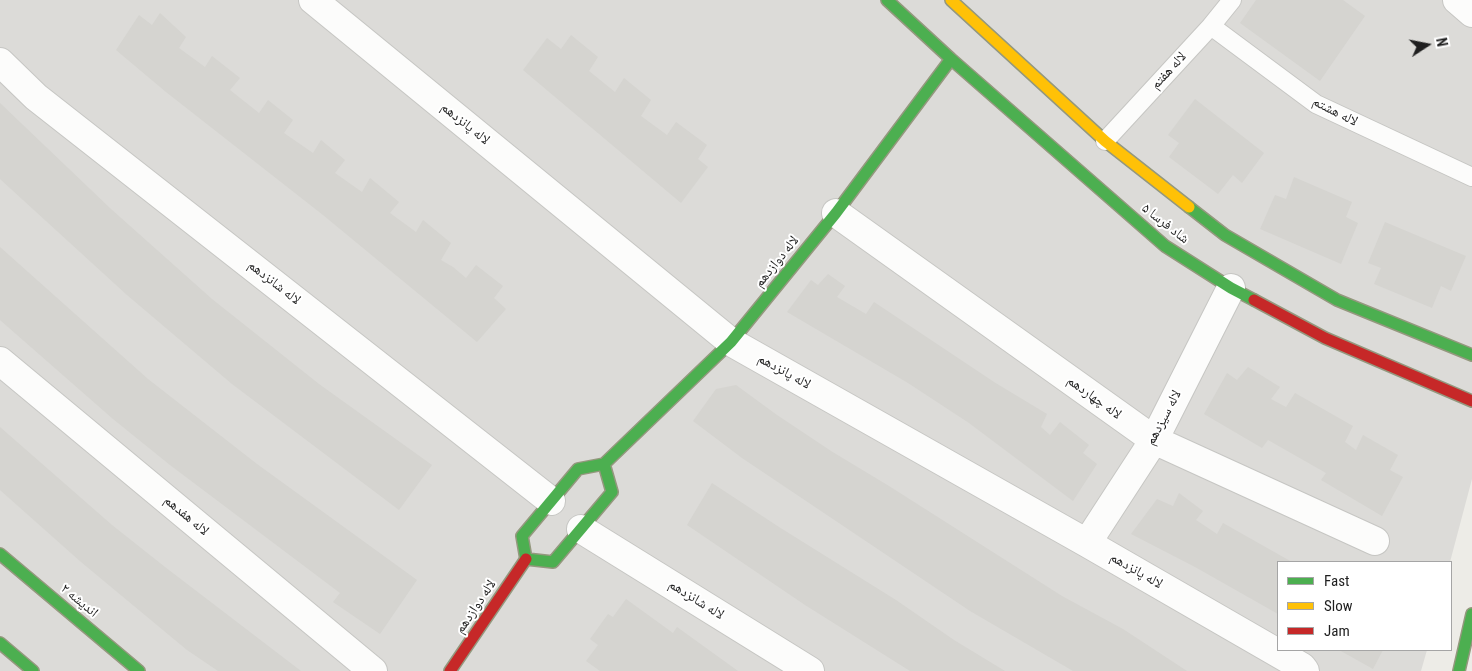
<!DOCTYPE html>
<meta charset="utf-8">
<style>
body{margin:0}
#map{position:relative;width:1472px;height:671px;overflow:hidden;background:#edece7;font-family:"Roboto Condensed",sans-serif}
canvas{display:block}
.legend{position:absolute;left:1277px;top:561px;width:175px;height:90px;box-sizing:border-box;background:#fff;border:1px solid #a5a5a5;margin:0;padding:6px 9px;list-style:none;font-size:15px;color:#1f1f1f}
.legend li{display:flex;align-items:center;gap:10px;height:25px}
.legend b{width:25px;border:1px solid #a5a5a5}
.north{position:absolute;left:1402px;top:20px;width:50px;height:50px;-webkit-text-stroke:4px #fff;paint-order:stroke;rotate:79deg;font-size:14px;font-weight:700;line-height:20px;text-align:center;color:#1f1f1f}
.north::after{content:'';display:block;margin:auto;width:18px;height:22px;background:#1f1f1f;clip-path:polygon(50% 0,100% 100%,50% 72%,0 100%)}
</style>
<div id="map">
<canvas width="1472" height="671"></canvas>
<ul class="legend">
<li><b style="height:6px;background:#4caf50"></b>Fast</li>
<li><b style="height:6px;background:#ffc107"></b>Slow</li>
<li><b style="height:6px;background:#c62828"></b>Jam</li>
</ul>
<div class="north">N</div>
</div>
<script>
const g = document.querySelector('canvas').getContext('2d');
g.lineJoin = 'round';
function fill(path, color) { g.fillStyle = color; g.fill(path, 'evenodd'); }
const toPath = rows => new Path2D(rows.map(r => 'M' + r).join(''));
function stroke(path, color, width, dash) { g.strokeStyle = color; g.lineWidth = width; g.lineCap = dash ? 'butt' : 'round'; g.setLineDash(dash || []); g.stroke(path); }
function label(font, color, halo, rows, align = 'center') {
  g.font = font + ' "Roboto Condensed","Noto Naskh Arabic",sans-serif'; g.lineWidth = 4; g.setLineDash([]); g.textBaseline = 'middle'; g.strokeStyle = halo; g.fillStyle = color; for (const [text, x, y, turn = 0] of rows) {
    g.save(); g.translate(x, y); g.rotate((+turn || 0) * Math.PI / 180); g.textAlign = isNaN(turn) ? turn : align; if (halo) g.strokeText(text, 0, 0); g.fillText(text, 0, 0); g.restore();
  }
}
fill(toPath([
 [0,0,1472,0,1472,479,1450,562,1278,562,1278,650,1427,650,1421,671,0,671]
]), '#dcdbd8');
fill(toPath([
 [1256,0,1343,0,1365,16,1320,81,1240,23],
 [160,13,186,37,179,48,205,67,212,56,240,78,230,90,259,113,268,100,293,120,284,133,313,153,321,140,345,160,335,173,362,192,370,178,399,202,390,213,416,232,423,220,451,243,441,260,453,267,466,278,476,265,503,286,494,298,506,309,477,342,323,215,166,92,116,50,139,15,152,25],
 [571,35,598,57,589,71,615,92,624,78,651,100,641,116,667,135,676,122,707,145,698,159,708,167,681,203,523,70,547,38,561,49],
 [1195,99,1264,153,1242,183,1233,175,1218,194,1169,157,1179,143,1168,135],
 [0,103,111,209,212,299,319,384,432,465,399,510,232,384,127,295,0,179],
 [1294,177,1352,202,1346,217,1358,223,1341,264,1260,229,1275,195,1286,199],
 [1385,222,1466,256,1451,291,1441,286,1432,308,1374,284,1381,268,1368,263],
 [0,247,148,379,257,464,417,580,380,634,333,602,340,593,170,465,113,419,0,320],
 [828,274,845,286,837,297,866,314,874,302,994,382,1047,414,1041,427,1050,435,1060,422,1089,445,1083,453,1097,464,1073,501,969,423,908,383,787,312,811,280,818,285],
 [1248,367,1280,387,1271,399,1286,407,1295,393,1353,426,1345,442,1356,450,1363,435,1398,455,1390,470,1403,477,1382,516,1321,480,1326,473,1268,440,1262,448,1204,414,1227,373,1237,380],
 [736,385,777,415,831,451,889,486,1062,596,1123,629,1187,671,1073,671,970,611,742,458,693,421,716,389],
 [0,427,112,525,165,567,301,671,218,671,187,650,81,562,0,490],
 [712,483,779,527,896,600,954,640,1005,671,910,671,805,605,687,525],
 [1179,493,1203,511,1196,520,1217,534,1223,523,1292,562,1278,562,1278,614,1195,567,1131,534,1157,499,1173,506],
 [626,599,673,633,677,627,738,671,600,671,586,661,598,645,590,639,608,614,613,617],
 [1339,650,1383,650,1373,669]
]), '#d5d4d0');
const lane = toPath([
 [1211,26,1316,104,1472,177],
 [1105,141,1211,26,1232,0]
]);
const street = toPath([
 [313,0,731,342,1087,543,1302,667,1305,671],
 [1457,0,1472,13],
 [0,62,36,97,551,501],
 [836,213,1154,440,1375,541],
 [0,361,373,671],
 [581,529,810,671],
 [1087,543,1154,440,1231,288]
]);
const fast = toPath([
 [887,0,951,59,1165,246,1231,288,1254,300],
 [1189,207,1225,235,1337,300,1472,355],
 [604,464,731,342,836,213,951,59],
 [604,464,612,492,553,562,526,559,522,536,578,469,604,464],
 [0,554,139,671],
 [0,643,33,671],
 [1459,671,1472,614]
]);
const slow = toPath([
 [951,0,1105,141,1189,207]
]);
const jam = toPath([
 [1254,300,1325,338,1472,401],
 [450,671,526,559]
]);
stroke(lane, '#c6c6c3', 20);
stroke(street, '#c6c6c3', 30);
stroke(fast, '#94987e', 14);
stroke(slow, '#94987e', 14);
stroke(jam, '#94987e', 14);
stroke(lane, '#fcfcfb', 18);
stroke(street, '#fcfcfb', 28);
stroke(fast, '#4caf50', 11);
stroke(slow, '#ffc107', 11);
stroke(jam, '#c62828', 11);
label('14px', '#1f1f1f', '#fff', [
 ["لاله هفتم",1169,71,-47],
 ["لاله هشتم",1335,112,27],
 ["لاله پانزدهم",465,124,39],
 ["شاد فرسا ۵",1165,224,38],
 ["لاله دوازدهم",777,262,-51],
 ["لاله شانزدهم",274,283,38],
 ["لاله پانزدهم",784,372,29],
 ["لاله چهاردهم",1094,398,36],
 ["لاله سیزدهم",1164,418,-62],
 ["لاله هفدهم",186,516,40],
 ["لاله پانزدهم",1136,571,30],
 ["لاله شانزدهم",696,600,32],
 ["اندیشه ۲",79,601,40],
 ["لاله دوازدهم",476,607,-56]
]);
</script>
